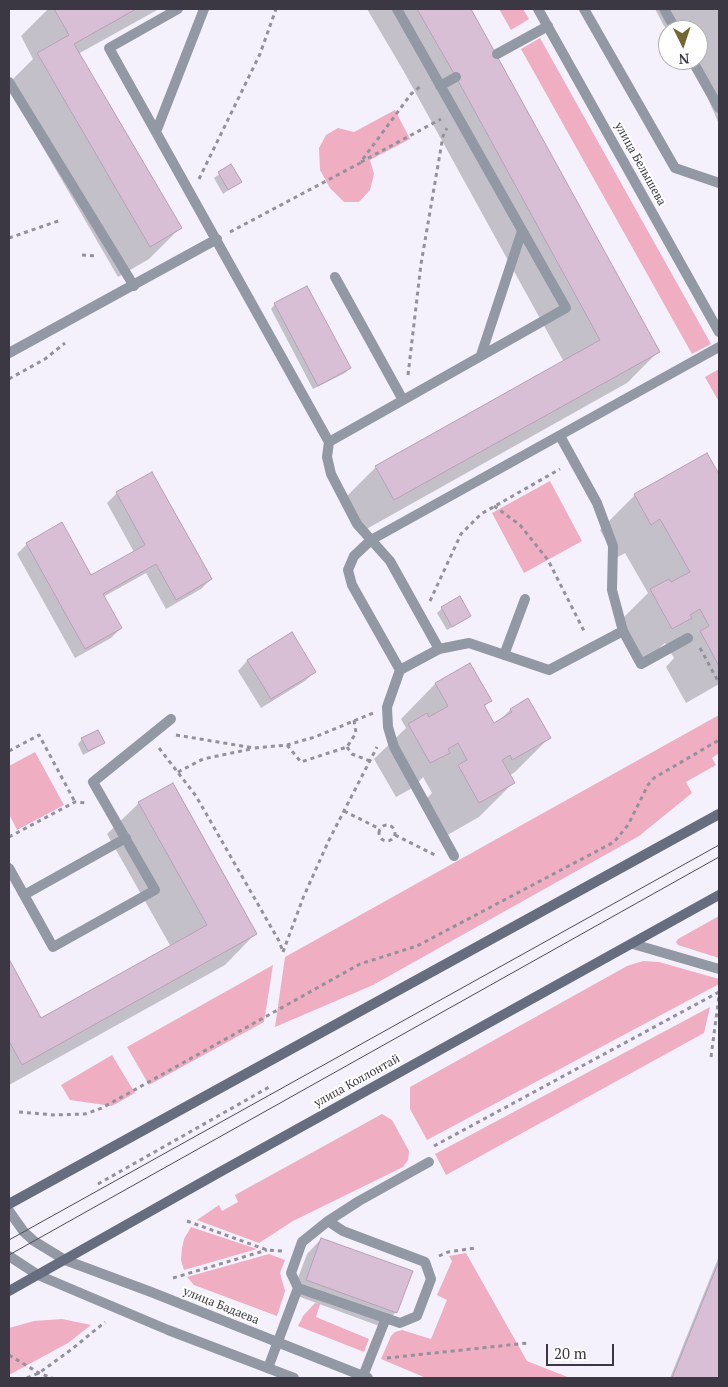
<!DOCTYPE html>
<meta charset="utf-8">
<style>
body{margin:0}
#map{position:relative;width:728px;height:1387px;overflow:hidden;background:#f4f1fd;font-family:"PT Serif",serif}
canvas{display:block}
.frame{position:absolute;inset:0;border:10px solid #3b3844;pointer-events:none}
.north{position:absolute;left:658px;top:20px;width:50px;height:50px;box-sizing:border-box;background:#fff;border:1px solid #b1afb4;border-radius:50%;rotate:176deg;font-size:14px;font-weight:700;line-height:20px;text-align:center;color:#3b3844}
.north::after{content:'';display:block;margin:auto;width:18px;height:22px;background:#736633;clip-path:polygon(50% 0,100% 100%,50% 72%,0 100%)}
.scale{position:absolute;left:546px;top:1344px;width:68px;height:22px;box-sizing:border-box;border:2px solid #3b3844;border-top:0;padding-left:6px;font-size:15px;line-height:18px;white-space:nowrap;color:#3b3844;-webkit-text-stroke:4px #fff;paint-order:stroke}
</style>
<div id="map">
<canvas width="728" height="1387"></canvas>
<div class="frame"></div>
<div class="north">N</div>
<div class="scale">20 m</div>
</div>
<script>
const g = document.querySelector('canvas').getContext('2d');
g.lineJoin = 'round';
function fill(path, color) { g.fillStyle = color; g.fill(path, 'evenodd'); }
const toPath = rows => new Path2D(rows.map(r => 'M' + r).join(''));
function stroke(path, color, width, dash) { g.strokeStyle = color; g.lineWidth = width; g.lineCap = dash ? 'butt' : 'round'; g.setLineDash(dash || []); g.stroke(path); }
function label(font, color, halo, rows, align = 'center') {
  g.font = font + ' "PT Serif",serif'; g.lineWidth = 4.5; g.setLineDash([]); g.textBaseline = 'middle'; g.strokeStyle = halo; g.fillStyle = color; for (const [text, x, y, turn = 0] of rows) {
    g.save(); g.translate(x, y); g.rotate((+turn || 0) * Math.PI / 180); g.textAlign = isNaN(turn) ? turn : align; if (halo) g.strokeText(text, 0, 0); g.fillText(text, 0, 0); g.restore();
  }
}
fill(toPath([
 [499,9,523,9,529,19,511,30],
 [540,38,711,344,692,354,521,49],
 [395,110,410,139,370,160,374,174,370,190,359,202,344,202,330,188,320,170,319,148,326,135,338,128,354,132],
 [719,369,719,402,705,377],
 [550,481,582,541,524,573,492,513],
 [719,715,719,753,712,758,716,765,686,782,692,793,639,836,373,985,275,1027,285,957],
 [35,752,64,805,17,830,9,814,9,766],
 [719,916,719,958,678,945,676,942,678,939],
 [643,961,659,962,719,979,719,984,427,1140,410,1109,410,1087,627,966],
 [273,965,264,1022,149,1085,127,1047],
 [710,1007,704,1033,446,1175,435,1154],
 [112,1055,135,1093,112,1106,70,1100,61,1085],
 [382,1114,392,1120,409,1151,408,1160,403,1167,293,1221,259,1243,197,1220,219,1205,222,1211,238,1202,235,1195],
 [191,1227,257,1249,184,1270,181,1260,182,1248,184,1239],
 [466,1253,527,1361,570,1378,426,1378,381,1359,391,1336,395,1332,402,1330,431,1339,447,1300,437,1295,452,1261,449,1256],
 [269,1254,285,1260,280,1273,285,1291,277,1316,194,1285,187,1277],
 [315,1303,320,1304,316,1317,369,1339,364,1352,298,1326,303,1316],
 [62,1319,91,1325,68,1343,9,1375,9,1328,34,1321]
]), '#efaec1');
fill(toPath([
 [48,9,159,9,78,54,180,228,149,259,118,277,9,89,9,83,33,59,21,36],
 [367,9,470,9,658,352,627,383,363,531,345,498,376,467,564,362,403,70],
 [655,9,719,9,719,124,700,81,696,60,698,60,698,30,670,30,664,26],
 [231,166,240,182,223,194,214,178],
 [275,304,350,368,345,373,313,389,271,309],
 [707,455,719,477,719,684,686,703,666,667,674,658,665,643,655,652,638,662,616,625,648,593,625,553,616,558,600,530,635,495],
 [152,474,211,579,201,589,166,609,146,573,103,597,121,628,111,638,75,658,17,554,27,544,91,577,134,552,107,503,117,493],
 [460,598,470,616,465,620,447,630,437,613,442,608],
 [292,634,315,672,305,681,261,708,238,671,247,661],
 [470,665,490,701,484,707,493,724,499,721,510,710,528,700,549,738,515,772,509,776,513,783,479,817,444,837,424,801,432,793,423,777,414,787,396,797,374,759,406,728,401,719,435,684],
 [82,739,103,742,98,747,83,755,78,744],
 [172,784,256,933,225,965,9,1085,9,962,41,1019,171,947,107,834,139,803],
 [321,1239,396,1312,382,1327,292,1294,307,1254],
 [719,1256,719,1378,670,1378]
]), '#0003');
const building = toPath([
 [54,9,136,9,74,44,182,228,150,247,37,53,69,35,54,9],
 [417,9,471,9,660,352,394,500,375,466,600,340,456,77,417,9],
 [231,164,242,182,228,190,218,172,231,164],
 [307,286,351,368,318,386,274,303,307,286],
 [707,453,719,474,719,666,700,631,709,626,700,609,690,615,692,618,672,629,650,589,669,579,671,582,690,572,660,519,651,525,634,494,707,453],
 [152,472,212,579,176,600,156,564,103,594,122,628,85,649,26,543,62,522,91,575,145,545,116,492,152,472],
 [460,596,471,616,452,627,441,607,460,596],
 [292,632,316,672,271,699,247,660,292,632],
 [470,663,492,701,484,705,494,723,512,712,510,709,528,698,551,738,512,760,510,755,502,760,515,783,479,803,458,765,467,760,458,743,448,749,450,753,430,763,408,724,427,713,429,717,448,706,435,683,470,663],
 [98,730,105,743,88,751,81,738,98,730],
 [173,783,257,934,22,1065,9,1041,9,959,41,1018,207,925,138,802,173,783],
 [321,1238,413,1271,397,1313,306,1280,321,1238],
 [719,1261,719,1378,672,1378,696,1318,719,1261]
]);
fill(building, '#d8bfd6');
stroke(building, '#b79fb5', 1);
stroke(toPath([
 [361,162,441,119],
 [199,179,260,54,276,9],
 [230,232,360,163,411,94,422,85],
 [9,238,61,220],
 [82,255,97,256],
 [408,375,421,264,443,136,447,128],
 [9,379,45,359,65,343],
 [494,506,520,525,548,560,585,633],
 [430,601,461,534,481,514,560,469],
 [700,648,719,683],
 [176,735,254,748,287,745,315,737,373,713],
 [287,745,301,762,347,747,356,733,354,720],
 [347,747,352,754,370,761],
 [159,748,196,796,279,941,283,952],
 [9,751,39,735,75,802],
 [178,772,203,759,251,749],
 [344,811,380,829],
 '379 833a8 8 0 1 1 16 0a8 8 0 1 1-16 0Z',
 [395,835,435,855],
 [9,837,75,802,87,803],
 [283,952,303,898,329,840,377,747],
 [711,1057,719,996],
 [19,1112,55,1115,85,1114,102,1108,360,964,417,946,614,842,628,825,648,785,654,778,719,740],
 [434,1146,719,992],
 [98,1184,271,1086],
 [187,1221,267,1250,282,1251],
 [439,1256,448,1252,475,1248],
 [173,1278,267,1250],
 [9,1355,39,1373,52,1378],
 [387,1358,528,1343],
 [27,1378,39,1373,72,1349,105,1322]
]), '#94919d', 3, [4, 4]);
stroke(toPath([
 [178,9,109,48,329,442,327,457,331,474,357,524,390,561,439,649],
 [584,9,675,168,719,183],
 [664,9,676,30],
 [497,54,548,26],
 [692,60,719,108],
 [9,82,134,286],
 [440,86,456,77],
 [156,132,204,9],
 [335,277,403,400],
 [9,353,217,239],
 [481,355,522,231],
 [560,436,597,503,613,546,612,590,623,631,641,664,688,638],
 [329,442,566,308,397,9],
 [504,655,525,599],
 [400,670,352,585,348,570,354,556,371,540,719,347],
 [454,856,394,747,388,727,387,707,400,670,439,649,469,643,549,670,623,631],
 [9,868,53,947,155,890,93,782,171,719],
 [24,895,126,838],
 [633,944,719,969],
 [328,1221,359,1201,429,1162],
 [268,1368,298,1288,291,1273,302,1242,328,1221,343,1231,425,1262,431,1279,417,1316,400,1323,298,1288],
 [363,1376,386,1318]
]), '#9298a4', 10);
stroke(toPath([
 [538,9,719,332]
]), '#9298a4', 10);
stroke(toPath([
 [9,1211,24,1232,34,1241,65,1260,151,1292,368,1378],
 [9,1256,38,1275,168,1330,294,1378]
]), '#9298a4', 10);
stroke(toPath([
 [9,1204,719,814],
 [9,1291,220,1172,719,895]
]), '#656d7e', 10);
stroke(toPath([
 [9,1240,719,845],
 [9,1255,719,857]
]), '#4e4b57', 1);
label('12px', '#3b3844', '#fff', [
 ["улица Белышева",640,164,61],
 ["улица Коллонтай",357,1081,-29],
 ["улица Бадаева",221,1306,22]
]);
</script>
